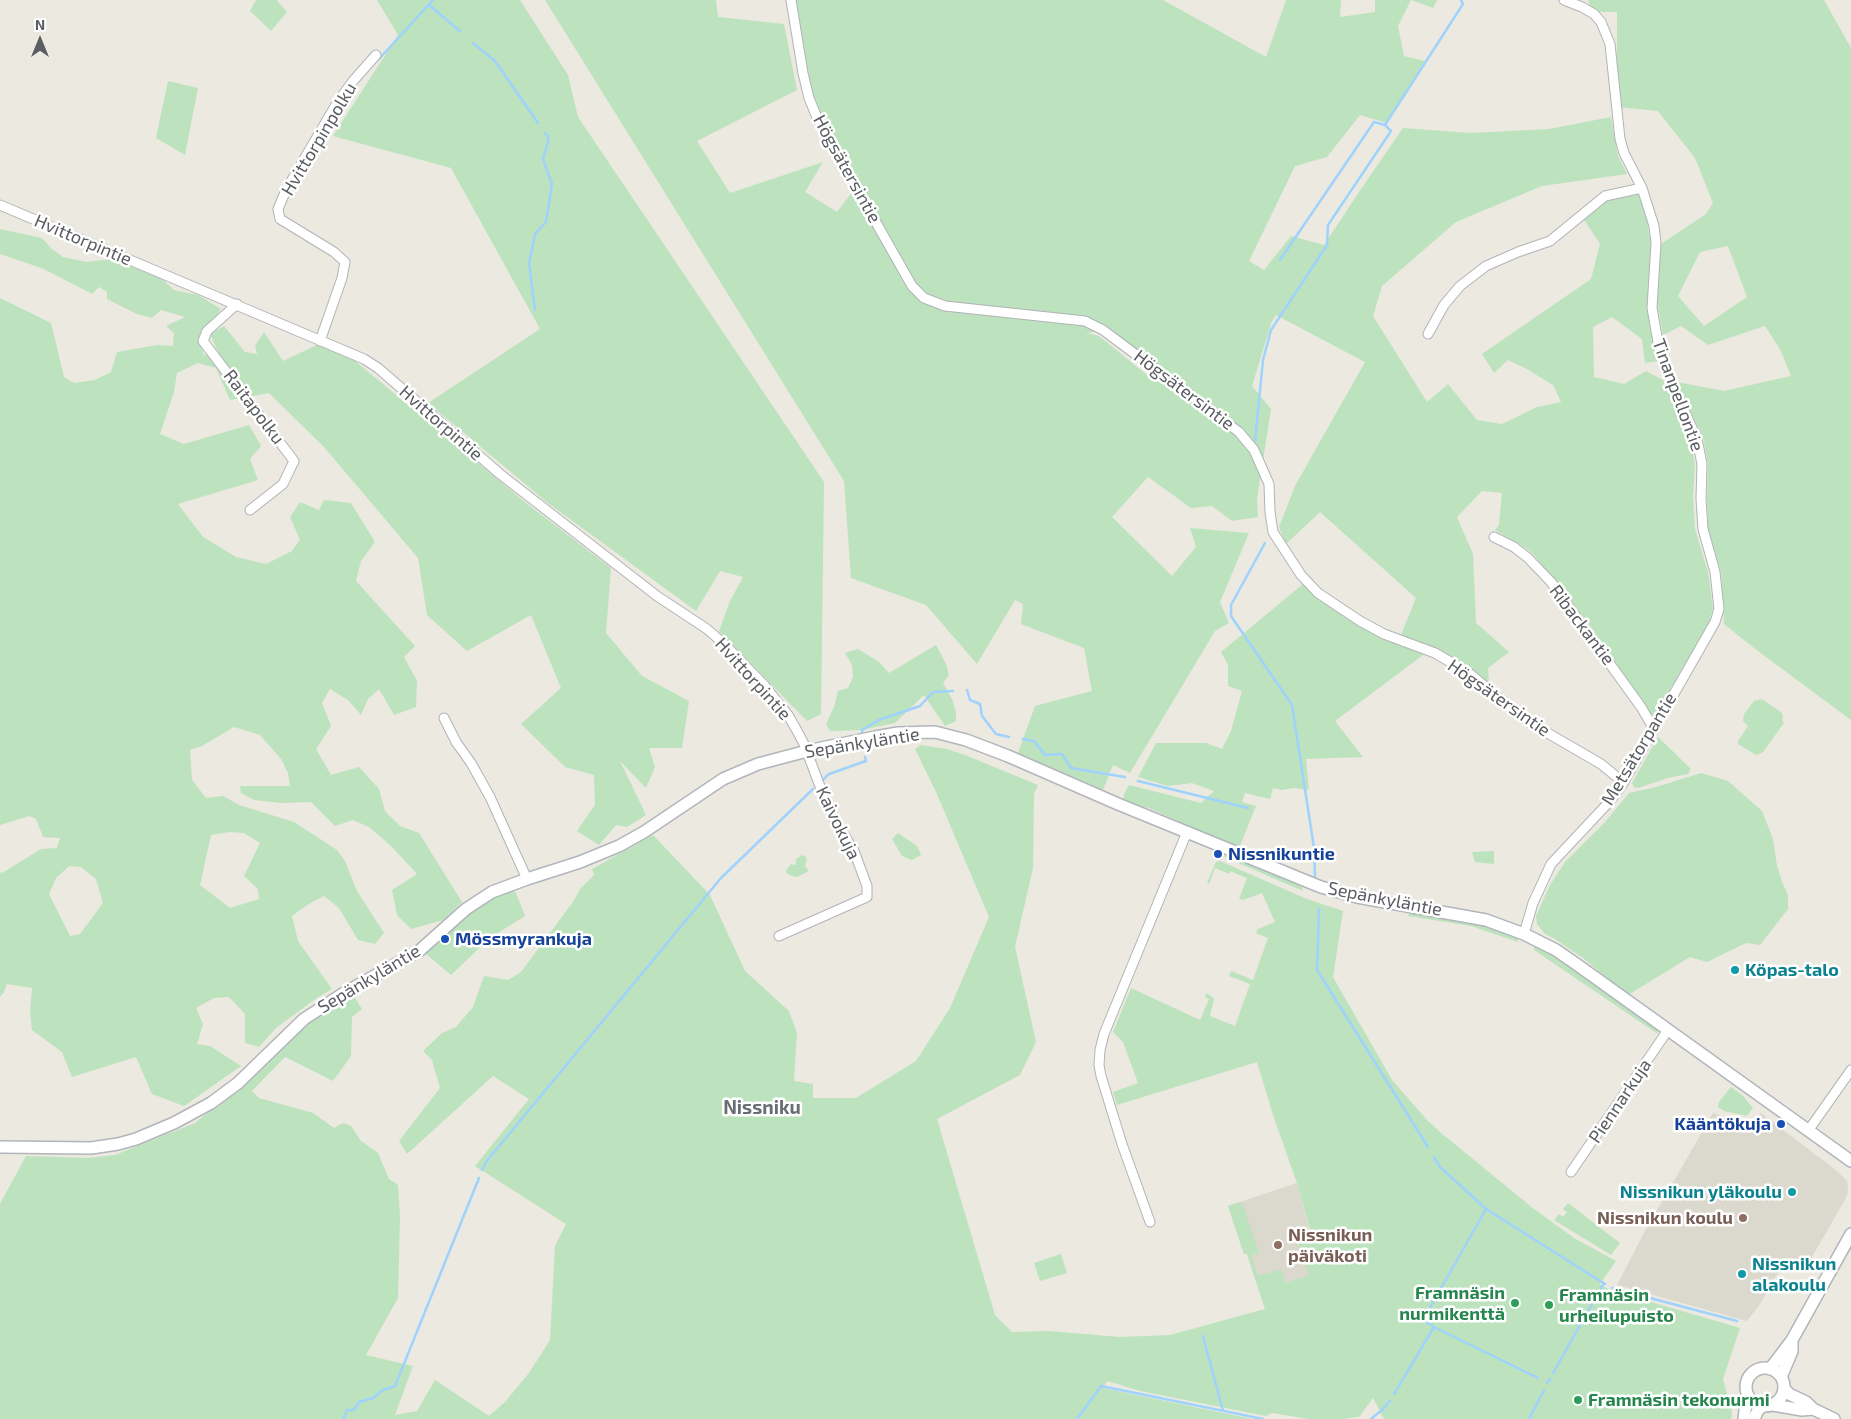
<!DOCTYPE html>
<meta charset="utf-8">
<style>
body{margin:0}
#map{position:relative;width:1851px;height:1419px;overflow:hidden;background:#ebe9e0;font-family:"Exo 2",sans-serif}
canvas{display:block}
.north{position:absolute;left:15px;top:15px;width:50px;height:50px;-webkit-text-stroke:4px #fff;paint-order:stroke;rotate:0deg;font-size:14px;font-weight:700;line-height:20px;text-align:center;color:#595c61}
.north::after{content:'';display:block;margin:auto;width:18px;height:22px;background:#595c61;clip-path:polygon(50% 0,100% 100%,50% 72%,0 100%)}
</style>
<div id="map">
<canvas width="1851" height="1419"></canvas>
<div class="north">N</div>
</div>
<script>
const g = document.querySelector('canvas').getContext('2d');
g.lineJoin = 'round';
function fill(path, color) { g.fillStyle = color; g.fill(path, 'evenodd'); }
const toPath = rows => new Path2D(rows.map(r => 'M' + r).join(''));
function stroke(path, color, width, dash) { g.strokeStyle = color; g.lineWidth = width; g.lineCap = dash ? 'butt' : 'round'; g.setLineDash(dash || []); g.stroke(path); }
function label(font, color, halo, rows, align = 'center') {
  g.font = font + ' "Exo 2",sans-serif'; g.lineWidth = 5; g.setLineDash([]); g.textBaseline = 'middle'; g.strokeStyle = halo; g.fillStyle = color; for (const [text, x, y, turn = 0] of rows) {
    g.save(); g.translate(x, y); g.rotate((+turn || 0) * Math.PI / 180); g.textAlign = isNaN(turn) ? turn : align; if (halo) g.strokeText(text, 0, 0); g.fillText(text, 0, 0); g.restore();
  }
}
fill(toPath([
 [1713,1113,1742,1123,1751,1122,1761,1113,1837,1171,1847,1181,1848,1190,1847,1196,1804,1271,1784,1262,1760,1304,1747,1321,1617,1285,1645,1231],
 [1297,1183,1308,1225,1329,1288,1265,1309,1247,1254,1244,1254,1228,1206]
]), '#dbd8ce');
fill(toPath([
 [256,0,278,0,277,1,287,12,271,31,250,11],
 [377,0,520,0,568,75,578,117,824,482,821,714,807,721,719,631,730,601,743,577,720,571,696,611,548,503,428,403,540,329,451,168,333,136,398,35],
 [545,0,716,0,718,17,784,24,797,90,697,141,730,193,823,162,805,192,837,212,856,187,818,120,791,0,1163,0,1266,57,1286,0,1341,0,1340,17,1375,12,1375,0,1437,0,1433,8,1411,0,1398,26,1404,56,1425,61,1387,123,1360,115,1327,157,1295,166,1249,261,1264,270,1291,236,1324,245,1359,192,1403,128,1471,133,1549,129,1611,117,1618,156,1627,174,1542,186,1456,222,1382,286,1373,316,1427,402,1448,384,1477,420,1502,424,1537,407,1561,402,1553,385,1525,368,1508,360,1494,373,1482,354,1591,279,1600,244,1583,218,1606,200,1638,194,1645,211,1651,244,1648,307,1651,333,1659,361,1645,363,1642,339,1612,317,1593,327,1594,377,1624,384,1646,371,1663,380,1690,438,1695,464,1693,498,1695,529,1708,572,1713,608,1709,623,1655,715,1649,715,1595,633,1535,556,1527,549,1495,530,1499,525,1502,493,1482,491,1457,517,1473,554,1476,623,1509,652,1488,668,1489,682,1435,650,1401,635,1416,598,1320,512,1286,544,1279,527,1295,486,1365,362,1276,315,1272,321,1252,386,1271,409,1257,499,1258,517,1232,521,1212,506,1191,508,1148,477,1112,517,1172,576,1196,547,1190,528,1249,533,1220,602,1229,623,1215,631,1130,773,1113,765,1103,790,1018,753,1035,706,1092,691,1084,648,1021,624,1023,604,1015,600,977,664,926,605,851,578,844,481],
 [1104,330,1151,365,1147,375,1099,336,1087,333],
 [1588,0,1824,0,1851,48,1851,720,1754,648,1724,624,1721,572,1708,529,1707,498,1708,464,1703,438,1677,382,1724,391,1791,376,1780,349,1765,326,1708,345,1681,326,1663,335,1656,297,1661,244,1706,214,1713,203,1695,158,1658,111,1617,107,1617,12,1598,12,1591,8],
 [1728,246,1747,297,1704,326,1678,296,1700,252],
 [168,81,198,88,185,155,156,138],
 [0,229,42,238,52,249,63,257,86,262,112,259,162,279,174,290,198,295,221,309,199,339,204,355,218,352,210,334,224,326,245,352,257,354,255,346,264,332,283,361,319,344,354,360,526,503,611,568,606,633,642,676,689,701,682,748,649,748,655,767,646,788,620,761,646,815,627,827,616,825,599,845,577,831,595,805,594,775,565,767,521,724,561,688,531,615,467,651,427,615,418,558,324,447,269,393,230,400,216,368,198,363,177,373,174,392,160,434,184,444,249,425,261,446,250,459,258,480,178,504,203,537,236,557,266,564,292,551,300,540,290,517,300,502,319,510,324,500,351,503,375,542,361,561,356,581,415,646,404,657,417,681,416,707,394,715,379,689,368,699,361,715,348,700,330,689,322,703,331,726,316,749,331,775,359,767,379,789,385,811,400,826,419,833,462,902,444,920,411,929,397,915,392,890,417,874,390,845,369,827,353,820,335,826,311,802,281,803,254,800,241,793,240,786,290,786,288,773,281,759,260,735,234,727,202,746,190,750,192,780,206,798,223,796,239,805,294,822,337,850,345,861,357,891,384,933,375,944,358,940,339,908,324,896,307,905,292,916,298,941,332,989,314,1000,276,1028,259,1047,245,1043,245,1014,229,997,214,998,196,1008,203,1024,197,1044,210,1046,241,1066,184,1106,152,1094,136,1057,72,1077,62,1052,32,1030,30,1012,32,988,7,984,4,992,0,997,0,872,2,873,41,849,57,848,60,838,43,837,36,819,29,816,0,825,0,298,51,323,64,377,74,383,95,380,111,372,117,352,157,345,173,346,174,333,166,326,185,317,161,310,152,318,137,314,107,299,107,292,99,287,92,294,44,269,0,254],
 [229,832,244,833,260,843,244,876,258,889,259,899,230,908,200,885,211,835],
 [69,866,81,867,96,879,103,903,80,934,70,936,49,894,56,878],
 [1303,584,1323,600,1427,652,1335,721,1363,757,1306,759,1309,790,1293,788,1282,790,1273,788,1270,799,1245,793,1242,802,1256,806,1239,848,1149,808,1134,805,1123,801,1124,794,1129,785,1201,803,1214,791,1192,783,1168,786,1138,777,1156,743,1206,743,1222,749,1231,731,1242,691,1228,686,1228,665,1221,652],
 [936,645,946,664,949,675,943,683,952,699,956,712,956,721,945,726,924,695,895,723,862,730,830,731,826,724,834,707,838,691,848,688,853,677,852,665,845,653,858,649,879,662,889,673],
 [1762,699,1782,713,1783,717,1782,720,1784,723,1763,752,1757,755,1746,749,1738,744,1738,741,1748,726,1743,721,1744,714,1754,701],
 [1658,737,1691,769,1688,774,1668,778,1638,788,1634,787,1632,783],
 [921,745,947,749,965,755,1038,785,1034,794,1033,868,1015,947,1036,1042,1020,1075,937,1119,995,1315,1012,1332,1049,1331,1120,1337,1170,1335,1265,1309,1247,1254,1244,1254,1228,1206,1242,1202,1259,1253,1251,1255,1258,1276,1281,1269,1286,1283,1309,1275,1298,1242,1312,1237,1297,1183,1274,1118,1257,1062,1117,1105,1113,1092,1138,1083,1123,1042,1113,1032,1131,988,1200,1020,1209,999,1205,997,1206,993,1214,998,1210,1016,1235,1026,1250,984,1229,976,1231,971,1253,980,1268,938,1256,933,1258,929,1275,922,1262,893,1243,900,1239,899,1247,878,1230,871,1229,874,1215,868,1209,884,1207,883,1216,862,1220,861,1307,899,1343,911,1333,977,1392,1080,1427,1120,1440,1132,1534,1209,1574,1238,1616,1261,1600,1284,1610,1290,1740,1328,1723,1379,1732,1413,1731,1419,1384,1419,1373,1398,1359,1417,1341,1419,1309,1419,1272,1413,1266,1416,1140,1391,1107,1381,1103,1388,1252,1419,0,1419,0,1204,26,1156,88,1158,115,1155,195,1123,253,1075,297,1029,352,993,362,1009,352,1017,351,1056,333,1081,285,1057,252,1091,259,1098,313,1113,334,1128,343,1123,351,1126,361,1141,378,1153,389,1179,398,1185,400,1216,398,1298,366,1355,413,1366,395,1415,417,1411,435,1380,489,1416,505,1402,529,1373,550,1340,555,1246,566,1224,475,1166,529,1099,493,1076,407,1154,399,1141,440,1088,432,1060,423,1051,442,1033,456,1027,473,1007,484,976,508,980,521,972,573,902,580,889,594,875,592,869,653,835,710,895,745,971,789,1011,797,1033,794,1081,813,1084,813,1098,856,1098,916,1061,950,1008,989,917,936,792,915,749],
 [1701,773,1728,781,1762,811,1773,839,1777,866,1782,882,1788,895,1788,909,1760,945,1746,943,1707,962,1690,957,1628,995,1583,958,1555,939,1545,934,1537,924,1536,916,1550,885,1565,862,1605,822,1629,793,1656,787],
 [898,833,917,846,921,855,912,860,902,856,892,839],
 [1494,851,1494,864,1475,862,1472,852],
 [802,855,805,856,807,859,805,866,809,871,797,877,789,875,786,872,787,869,791,864,796,865,796,859],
 [1222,856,1235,857,1302,885,1303,891],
 [511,889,516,893,525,916,491,937,451,975,425,953,459,920,486,901],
 [1410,912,1486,924,1518,937,1518,942,1471,926,1408,916],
 [1534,945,1560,958,1656,1027,1658,1034,1534,950],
 [1731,1087,1743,1096,1753,1108,1747,1116,1724,1111,1718,1107,1719,1102],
 [1568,1203,1620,1243,1611,1255,1554,1220,1559,1214,1563,1217,1567,1212,1563,1209],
 [1061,1254,1067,1273,1040,1281,1034,1263]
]), '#bce3bd');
stroke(toPath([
 [429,5,460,31],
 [473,43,495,61,538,123],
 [379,59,433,0],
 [1280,260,1374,122,1385,125],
 [535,310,529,263,535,234,546,222,552,184,543,159,549,138,545,133],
 [1255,441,1263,360,1271,330,1327,245,1328,225,1391,131,1385,125,1463,4,1461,0],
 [1265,543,1231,605,1231,616,1292,705,1314,848,1315,877],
 [967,690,970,700,980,704,982,716,996,734,1009,737],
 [862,732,862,730,879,720,920,706,933,692,953,691],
 [1023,739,1034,741,1045,755,1062,754,1071,768,1125,777],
 [824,779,829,774,866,761,865,757],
 [1138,781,1248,808],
 [1319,909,1317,970,1428,1147],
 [1434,1157,1440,1167,1486,1209],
 [482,1170,486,1162,721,878,813,789],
 [1612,1288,1737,1321],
 [1434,1327,1538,1378],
 [1203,1336,1223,1411],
 [1553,1373,1604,1283],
 [1547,1383,1550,1379],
 [1394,1394,1434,1327,1423,1320,1486,1209,1605,1284],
 [343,1419,347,1410,354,1410,359,1402,373,1398,383,1390,395,1386,479,1178],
 [1077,1419,1101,1386,1263,1419],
 [1371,1419,1382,1410,1390,1401],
 [1529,1419,1544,1390]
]), '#9fd2fc', 2.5);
const street = toPath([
 [791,0,803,73,809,98,818,120,912,286,924,298,945,306,1085,321,1103,330,1239,432,1254,450,1269,484,1270,512,1273,532,1301,575,1318,593,1360,621,1384,634,1435,653,1469,673,1514,711,1532,724,1601,764,1623,782],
 [0,205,364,359,378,368,500,474,657,596,707,629,724,644,764,685,788,715,796,729,804,744,824,797,834,819,854,851,867,886,867,897,779,936],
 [237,304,207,331,203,341,294,461,283,484,250,510],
 [1428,334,1444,305,1460,286,1486,266,1518,252,1550,241,1605,196,1642,188],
 [320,341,342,278,345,262,334,252,280,219,278,209,286,190,337,103,353,81,376,55],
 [1494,537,1514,547,1528,558,1551,582,1641,707,1654,729],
 [444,718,456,742,471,763,490,797,527,879],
 [1524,934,1533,903,1551,864,1610,801,1622,785,1715,622,1719,609,1715,572,1703,529,1701,499,1702,464,1697,439,1665,368,1659,348,1652,308,1656,243,1654,226,1642,188,1624,153,1620,139,1610,44,1601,22,1594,14,1582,7,1564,0],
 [1808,1131,1851,1070],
 [1571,1172,1668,1030],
 [1150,1222,1122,1144,1101,1076,1099,1065,1100,1050,1104,1034,1187,832]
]);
const secondary = toPath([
 [0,1147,91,1148,118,1144,136,1139,174,1123,211,1103,238,1083,304,1019,344,993,419,951,466,909,492,892,527,879,580,862,619,846,644,832,723,779,758,764,807,751,875,737,898,733,935,732,966,740,1008,756,1118,804,1321,887,1357,897,1486,920,1524,934,1556,950,1579,966,1851,1161],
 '1746 1387a19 19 0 1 1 38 0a19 19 0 1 1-38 0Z',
 [1770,1369,1792,1340,1851,1234],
 [1781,1377,1792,1351,1792,1340],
 [1784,1388,1789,1394,1806,1402,1813,1409,1834,1419],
 [1773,1405,1802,1410,1813,1409],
 [1744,1419,1747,1394],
 [1754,1419,1758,1410,1763,1406]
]);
stroke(street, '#b1b3b8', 11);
stroke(secondary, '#b2b5bb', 14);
stroke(street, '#fff', 9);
stroke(secondary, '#fff', 11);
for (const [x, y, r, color] of [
 [1218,854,5,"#1a4fb4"],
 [445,939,5,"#1a4fb4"],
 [1735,970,5,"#0f9aa8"],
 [1781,1124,5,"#1a4fb4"],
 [1792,1192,5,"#0f9aa8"],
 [1743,1218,5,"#8d6e63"],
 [1278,1245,5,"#8d6e63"],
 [1742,1274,5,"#0f9aa8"],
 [1515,1303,5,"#2e9e5b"],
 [1549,1305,5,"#2e9e5b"],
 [1578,1400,5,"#2e9e5b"]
]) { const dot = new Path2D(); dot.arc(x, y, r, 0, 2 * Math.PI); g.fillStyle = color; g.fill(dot); stroke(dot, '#fff', 2); }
label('18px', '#595c61', '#fff', [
 ["Hvittorpinpolku",319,139,-59],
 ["Högsätersintie",847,169,61],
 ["Hvittorpintie",83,240,23],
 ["Högsätersintie",1184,390,37],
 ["Tinanpellontie",1678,395,70],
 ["Raitapolku",254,407,53],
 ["Hvittorpintie",441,423,41],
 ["Ribackantie",1582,625,53],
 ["Hvittorpintie",753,679,48],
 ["Högsätersintie",1499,698,35],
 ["Sepänkyläntie",862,743,-9],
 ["Metsätorpantie",1639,749,-59],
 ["Kaivokuja",838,823,64],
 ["Sepänkyläntie",1385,899,11],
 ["Sepänkyläntie",369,979,-31],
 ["Piennarkuja",1620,1101,-56]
]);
label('bold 18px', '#164399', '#fff', [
 ["Nissnikuntie",1228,854],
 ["Mössmyrankuja",455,939],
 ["Kääntökuja",1771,1124,"right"]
], 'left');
label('bold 18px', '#0d838f', '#fff', [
 ["Köpas-talo",1745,970],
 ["Nissnikun yläkoulu",1782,1192,"right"],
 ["Nissnikun",1752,1264],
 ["alakoulu",1752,1285]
], 'left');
label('bold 18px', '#785e54', '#fff', [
 ["Nissnikun koulu",1733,1218],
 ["Nissnikun",1288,1235,"left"],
 ["päiväkoti",1288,1256,"left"]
], 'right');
label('bold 18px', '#27864d', '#fff', [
 ["Framnäsin",1505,1293,"right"],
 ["nurmikenttä",1505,1314,"right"],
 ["Framnäsin",1559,1295],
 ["urheilupuisto",1559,1316],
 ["Framnäsin tekonurmi",1588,1400]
], 'left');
label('bold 19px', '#6a6e73', '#fff', [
 ["Nissniku",762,1108]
]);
</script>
